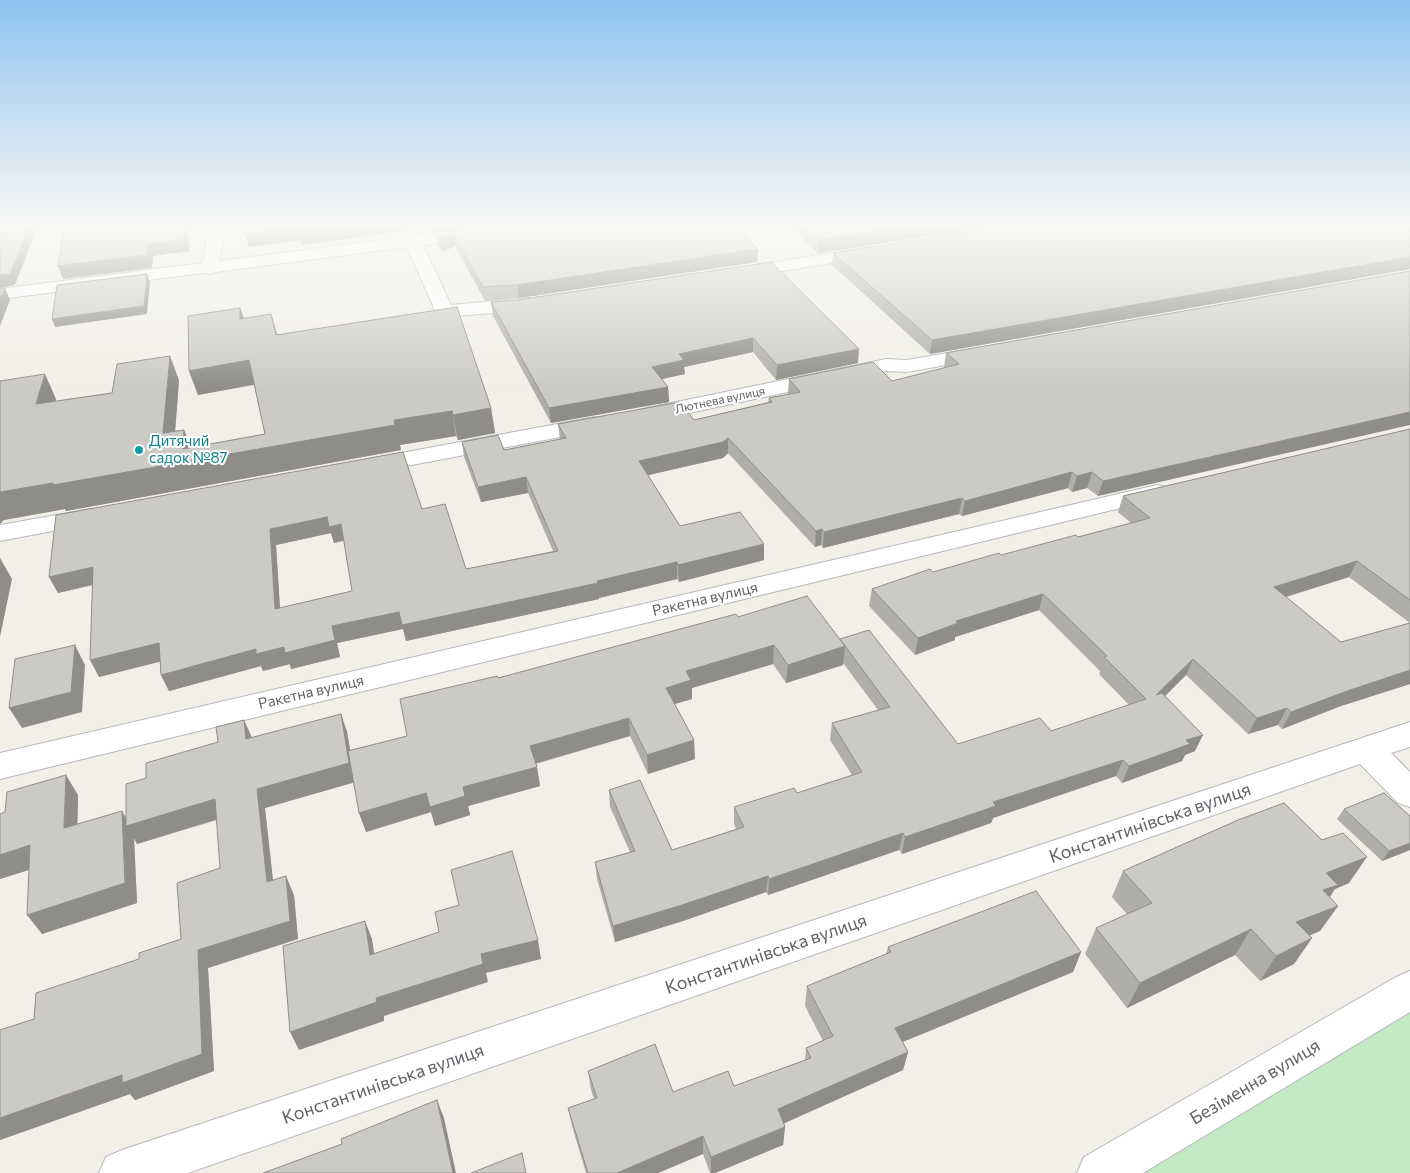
<!DOCTYPE html>
<meta charset="utf-8">
<style>
body{margin:0}
canvas{display:block;background:#f1efe8}
</style>
<canvas width="1410" height="1173"></canvas>
<script>
const g = document.querySelector('canvas').getContext('2d');
g.lineJoin = 'round';
function fill(path, color) { g.fillStyle = color; g.fill(path, 'evenodd'); }
const toPath = rows => new Path2D(rows.map(r => 'M' + r).join(''));
function stroke(path, color, width, dash) { g.strokeStyle = color; g.lineWidth = width; g.lineCap = dash ? 'butt' : 'round'; g.setLineDash(dash || []); g.stroke(path); }
function label(font, color, halo, rows, align = 'center') {
  g.font = font + ' Commissioner,sans-serif'; g.lineWidth = 4; g.setLineDash([]); g.textBaseline = 'middle'; g.strokeStyle = halo; g.fillStyle = color; for (const [text, x, y, turn = 0] of rows) {
    g.save(); g.translate(x, y); g.rotate((+turn || 0) * Math.PI / 180); g.textAlign = isNaN(turn) ? turn : align; if (halo) g.strokeText(text, 0, 0); g.fillText(text, 0, 0); g.restore();
  }
}
fill(toPath([
 [1410,1013,1410,1173,1141,1173]
]), '#c5e8c5');
const minor = toPath([
 [210,225,226,225,219,261,499,225,547,225,545,228,539,230,423,245,451,305,528,298,535,300,537,304,535,308,528,310,444,317,437,315,407,247,216,272,209,274,204,273,0,299,0,289,202,263,210,225],
 [869,247,875,248,877,252,875,256,739,278,733,277,730,273,733,269,739,268,869,247],
 [983,347,990,349,993,353,990,357,907,372,886,371,647,422,639,420,636,415,639,410,647,408,886,359,907,360,983,347],
 [595,417,603,419,606,424,603,429,369,473,361,471,357,466,361,461,369,459,595,417],
 [1157,485,1166,487,1169,492,1166,497,0,779,0,753,1157,485],
 [91,509,100,512,104,517,100,522,0,541,0,525,91,509],
 [1410,722,1410,747,1391,753,1410,772,1410,807,1398,803,1360,764,188,1173,99,1173,106,1157,122,1150,1410,722],
 [1410,971,1410,1012,1143,1173,1077,1173,1084,1157,1396,977,1410,971]
]);
stroke(minor, '#b5b8bc', 2);
fill(minor, '#fff');
fill(toPath([
 [788,225,1001,225,818,253],
 [1410,225,1410,269,930,354,832,265,833,253],
 [436,232,758,249,757,262,519,298,485,301,455,246,442,252,438,245],
 [771,262,858,363,776,380,753,352,684,367,685,374,662,379,668,387,669,402,551,423,493,316,491,302,517,300],
 [1410,271,1098,496,1087,488,1072,492,1068,488,962,516,959,514,823,548,821,545,815,547,728,453,723,458,648,475,680,526,764,560,679,582,677,579,599,598,599,599,406,641,403,629,337,643,340,657,291,669,290,664,263,671,261,666,169,691,161,675,160,661,99,677,92,585,58,593,49,577,422,509,466,569,553,551,528,493,481,502,464,457,462,442,504,450,560,440,558,424,694,420,768,402,769,398,788,394,789,379,892,381,945,368,944,367,946,353],
 [331,533,334,543,344,541,352,591,280,608,276,545],
 [240,308,244,318,277,334,491,408,495,433,458,440,456,436,400,445,401,450,66,511,65,509,4,520,56,399,55,402,112,393,179,380,175,431,184,430,191,448,265,434,254,385,198,395,189,371],
 [1410,429,1410,684,1341,706,1282,729,1278,725,1248,734,1186,675,1165,696,1195,751,1185,755,1182,761,1122,783,1116,776,993,818,991,823,902,854,899,850,768,895,766,892,683,921,615,942,597,879,595,862,630,852,610,807,609,790,672,850,736,829,734,824,734,807,797,793,852,775,830,740,832,723,878,710,843,663,843,665,786,683,773,664,692,688,692,699,675,704,695,759,648,774,630,736,536,764,540,786,468,806,470,815,435,826,431,812,366,832,353,782,265,808,273,880,294,895,298,939,208,968,214,1071,135,1100,130,1094,0,1140,0,1030,34,1019,139,959,181,939,220,868,217,820,137,844,134,838,137,903,42,934,29,870,0,879,0,814,78,795,77,824,122,811,126,819,146,778,218,742,244,720,252,738,341,714,347,732,350,750,407,736,498,678,738,617,840,639,958,744,1051,731,1129,705,1099,674,1100,671,1039,610,955,637,955,640,915,655,869,606,872,589,933,572,1078,537,1131,523,1118,512,1123,496],
 [1349,577,1410,623,1341,642,1286,597],
 [1344,809,1410,850,1382,861,1337,819],
 [1123,871,1349,883,1335,889,1330,897,1338,906,1320,931,1309,936,1312,938,1294,964,1260,981,1235,955,1127,1008,1085,954,1096,928,1127,914,1112,897],
 [888,947,1081,952,1073,972,903,1042,908,1052,903,1070,784,1123,785,1127,783,1145,715,1173,710,1173,703,1154,658,1173,586,1173,572,1126,568,1108,594,1099,591,1090,588,1071,673,1092,734,1086,805,1060,806,1048,823,1041,805,1006,807,986,886,954]
]), '#afaea9');
fill(toPath([
 [30,225,38,225,15,285,0,288,0,275],
 [184,225,203,225,203,227,188,229,189,251,153,256,152,268,63,279,58,266,148,244],
 [349,225,430,225,430,227,302,245,299,232],
 [431,225,483,225,432,232],
 [921,225,1001,225,818,253,819,240],
 [298,227,301,240,249,247,245,235],
 [453,234,455,246,442,252,440,239],
 [758,249,757,262,519,298,517,285],
 [1410,257,1410,269,930,354,932,340],
 [147,274,150,282,147,314,55,327,52,319],
 [5,288,10,300,0,326,0,300],
 [240,308,248,331,240,319],
 [271,314,278,337,276,335],
 [753,338,753,352,684,367,685,374,653,381,652,367,679,354],
 [859,349,858,363,776,380,777,365],
 [170,356,179,380,173,459,163,433],
 [249,360,256,384,198,395,189,371],
 [45,374,56,399,48,429,36,404],
 [668,387,669,402,551,423,549,408],
 [491,408,495,433,458,440,453,415],
 [452,411,456,436,400,445,401,450,66,511,65,509,4,520,0,524,0,492,183,449,184,430,194,455],
 [1410,412,1410,425,1098,496,1103,481],
 [728,438,728,453,723,458,640,477,639,461],
 [1072,472,1068,488,962,516,965,501],
 [1092,472,1087,488,1072,492,1077,476],
 [526,477,528,493,481,502,478,487],
 [962,498,959,514,823,548,824,532],
 [327,517,341,524,346,540,334,543,331,533,276,545,281,625,275,609,270,529],
 [822,529,821,545,815,547,816,531],
 [764,544,764,560,679,582,678,565],
 [0,558,12,579,0,637],
 [1357,561,1349,577,1266,603,1274,587],
 [677,562,677,579,599,598,599,599,406,641,403,629,337,643,340,657,291,669,290,664,263,671,261,666,169,691,161,675,332,626,399,612,597,581],
 [93,567,101,583,58,593,49,577],
 [1043,594,1039,610,955,637,955,640,915,655,918,638,956,621],
 [159,643,167,660,99,677,90,660],
 [75,645,85,665,82,712,22,728,9,708],
 [774,645,773,664,692,688,692,699,667,706,666,688,686,671],
 [845,646,843,665,786,683,788,665],
 [1193,659,1186,675,1149,712,1156,695],
 [1410,670,1410,684,1341,706,1282,729,1291,712,1350,690],
 [1287,708,1278,725,1248,734,1257,718],
 [341,714,347,732,356,782,265,808,275,900,267,882,257,789],
 [629,718,630,736,533,764,530,746],
 [244,720,252,738,246,739],
 [1203,735,1195,751,1185,755,1182,761,1122,783,1129,766,1186,740],
 [694,740,695,759,648,774,647,755],
 [1123,760,1116,776,993,818,991,823,902,854,905,837,993,802],
 [537,767,540,786,468,806,470,815,435,826,431,812,366,832,359,813,426,793,463,787],
 [66,775,78,795,77,848,64,828],
 [215,799,224,817,137,844,134,838,137,903,42,934,27,915,122,811,130,825],
 [903,833,899,850,768,895,769,879],
 [1410,843,1410,850,1382,861,1389,851],
 [30,845,44,865,0,879,0,855],
 [1367,857,1349,883,1335,889,1320,911,1326,873],
 [286,876,294,895,298,939,208,968,214,1071,135,1100,130,1094,0,1140,0,1118],
 [768,876,766,892,683,921,615,942,613,926],
 [1338,906,1320,931,1279,948,1296,922],
 [365,921,372,939,377,973,370,955],
 [1251,929,1235,955,1127,1008,1140,983],
 [1312,938,1294,964,1260,981,1276,956],
 [538,940,541,959,486,973,488,982,384,1016,384,1021,299,1050,290,1032,376,998,481,954],
 [1081,952,1073,972,890,1047,895,1028],
 [908,1052,903,1070,776,1127,778,1109],
 [437,1100,444,1118,456,1173,453,1173],
 [785,1127,783,1145,715,1173,711,1173,711,1157],
 [703,1136,703,1154,658,1173,617,1173]
]), '#8f8d8a');
const building = toPath([
 [0,225,30,225,10,274,0,275,0,225],
 [65,225,184,225,185,239,148,244,147,255,58,266,65,225],
 [243,225,349,225,299,232,298,227,245,235,243,225],
 [493,225,733,225,758,249,517,285,483,287,453,234,440,239,436,232,493,225],
 [802,225,921,225,819,240,802,225],
 [1014,225,1410,225,1410,257,932,340,833,253,1014,225],
 [771,262,859,349,777,365,753,338,679,354,684,360,652,367,668,387,549,408,491,302,517,300,771,262],
 [1410,271,1410,412,1103,481,1092,472,1077,476,1072,472,965,501,962,498,824,532,822,529,816,531,728,438,723,442,639,461,680,526,740,512,764,544,678,565,677,562,597,581,598,583,402,625,399,612,332,626,335,640,285,653,284,647,256,654,256,649,161,675,159,643,90,660,93,567,49,577,56,515,403,452,422,509,445,504,466,569,558,551,526,477,478,487,462,442,498,435,504,450,566,438,558,424,680,402,694,420,772,402,769,398,800,392,789,379,873,362,892,381,959,364,946,353,1410,271],
 [327,517,329,527,341,524,352,591,275,609,270,529,327,517],
 [147,274,144,306,52,319,57,285,147,274],
 [5,288,0,300,0,289,5,288],
 [457,307,491,408,453,415,452,411,394,420,395,425,53,485,53,483,0,492,0,381,45,374,36,404,112,393,117,364,170,356,163,433,184,430,183,449,265,434,249,360,189,371,188,316,240,308,240,319,271,314,276,335,457,307],
 [1410,429,1410,600,1357,561,1274,587,1341,642,1410,623,1410,670,1350,690,1291,712,1287,708,1257,718,1193,659,1156,695,1162,693,1203,735,1186,740,1190,744,1129,766,1123,760,993,802,996,806,905,837,903,833,769,879,768,876,682,905,613,926,595,862,635,851,609,790,640,780,672,850,744,827,734,807,794,788,797,793,862,772,832,723,890,707,840,639,869,630,958,744,1040,718,1051,731,1146,699,1104,657,1107,656,1043,594,956,621,958,623,918,638,872,589,930,569,933,572,999,553,1001,555,1076,535,1078,537,1150,518,1123,496,1410,429],
 [807,596,845,646,788,665,774,645,686,671,691,680,666,688,694,740,647,755,629,718,530,746,537,767,463,787,465,796,430,807,426,793,359,813,348,751,407,736,400,699,497,676,498,678,736,614,738,617,807,596],
 [75,645,71,692,9,708,15,659,75,645],
 [341,714,349,763,257,789,267,882,286,876,290,921,198,950,202,1054,122,1083,122,1075,0,1118,0,1030,34,1019,36,993,139,959,139,953,181,939,177,883,220,868,215,799,126,826,126,784,146,778,146,763,218,742,216,727,244,720,246,739,341,714],
 [66,775,64,828,122,811,125,883,27,915,30,845,0,855,0,814,5,812,7,792,66,775],
 [1384,793,1410,816,1410,843,1389,851,1344,809,1384,793],
 [1284,803,1322,840,1343,833,1367,857,1326,873,1338,885,1323,890,1338,906,1296,922,1312,938,1276,956,1251,929,1140,983,1096,928,1152,903,1123,871,1238,820,1284,803],
 [512,851,538,940,481,954,483,964,376,998,377,1002,290,1032,283,946,365,921,370,955,439,932,435,912,459,905,451,870,512,851],
 [1036,891,1081,952,895,1028,908,1052,778,1109,785,1127,711,1157,703,1136,617,1173,588,1173,568,1108,597,1098,588,1071,655,1044,673,1092,728,1071,734,1086,811,1058,806,1048,833,1036,807,986,891,952,888,947,1036,891],
 [437,1100,453,1173,263,1173,342,1144,341,1139,437,1100],
 [522,1153,526,1173,471,1173,522,1153]
]);
fill(building, '#cccac5');
stroke(building, '#8f8d8a', 1);
const sky = g.createLinearGradient(0, 0, 0, 389);
sky.addColorStop(0, '#8fc3f1');
sky.addColorStop(0.58, '#f9f8f5');
sky.addColorStop(1, '#f9f8f500');
g.fillStyle = sky;
g.fillRect(0, 0, 1410, 389);
for (const [x, y, r, color] of [
 [139,450,5,"#0f9aa8"]
]) { const dot = new Path2D(); dot.arc(x, y, r, 0, 2 * Math.PI); g.fillStyle = color; g.fill(dot); stroke(dot, '#fff', 2); }
label('12px', '#5f6368', '#fff', [
 ["Лютнева вулиця",720,400,-12]
]);
label('15px', '#0d838f', '#fff', [
 ["Дитячий",149,441],
 ["садок №87",149,458]
], 'left');
label('15px', '#5f6368', '#fff', [
 ["Ракетна вулиця",705,599,-13],
 ["Ракетна вулиця",311,692,-13]
]);
label('18px', '#5f6368', '#fff', [
 ["Константинівська вулиця",1150,823,-19],
 ["Константинівська вулиця",766,954,-19],
 ["Безіменна вулиця",1255,1082,-31],
 ["Константинівська вулиця",383,1084,-19]
]);
</script>
